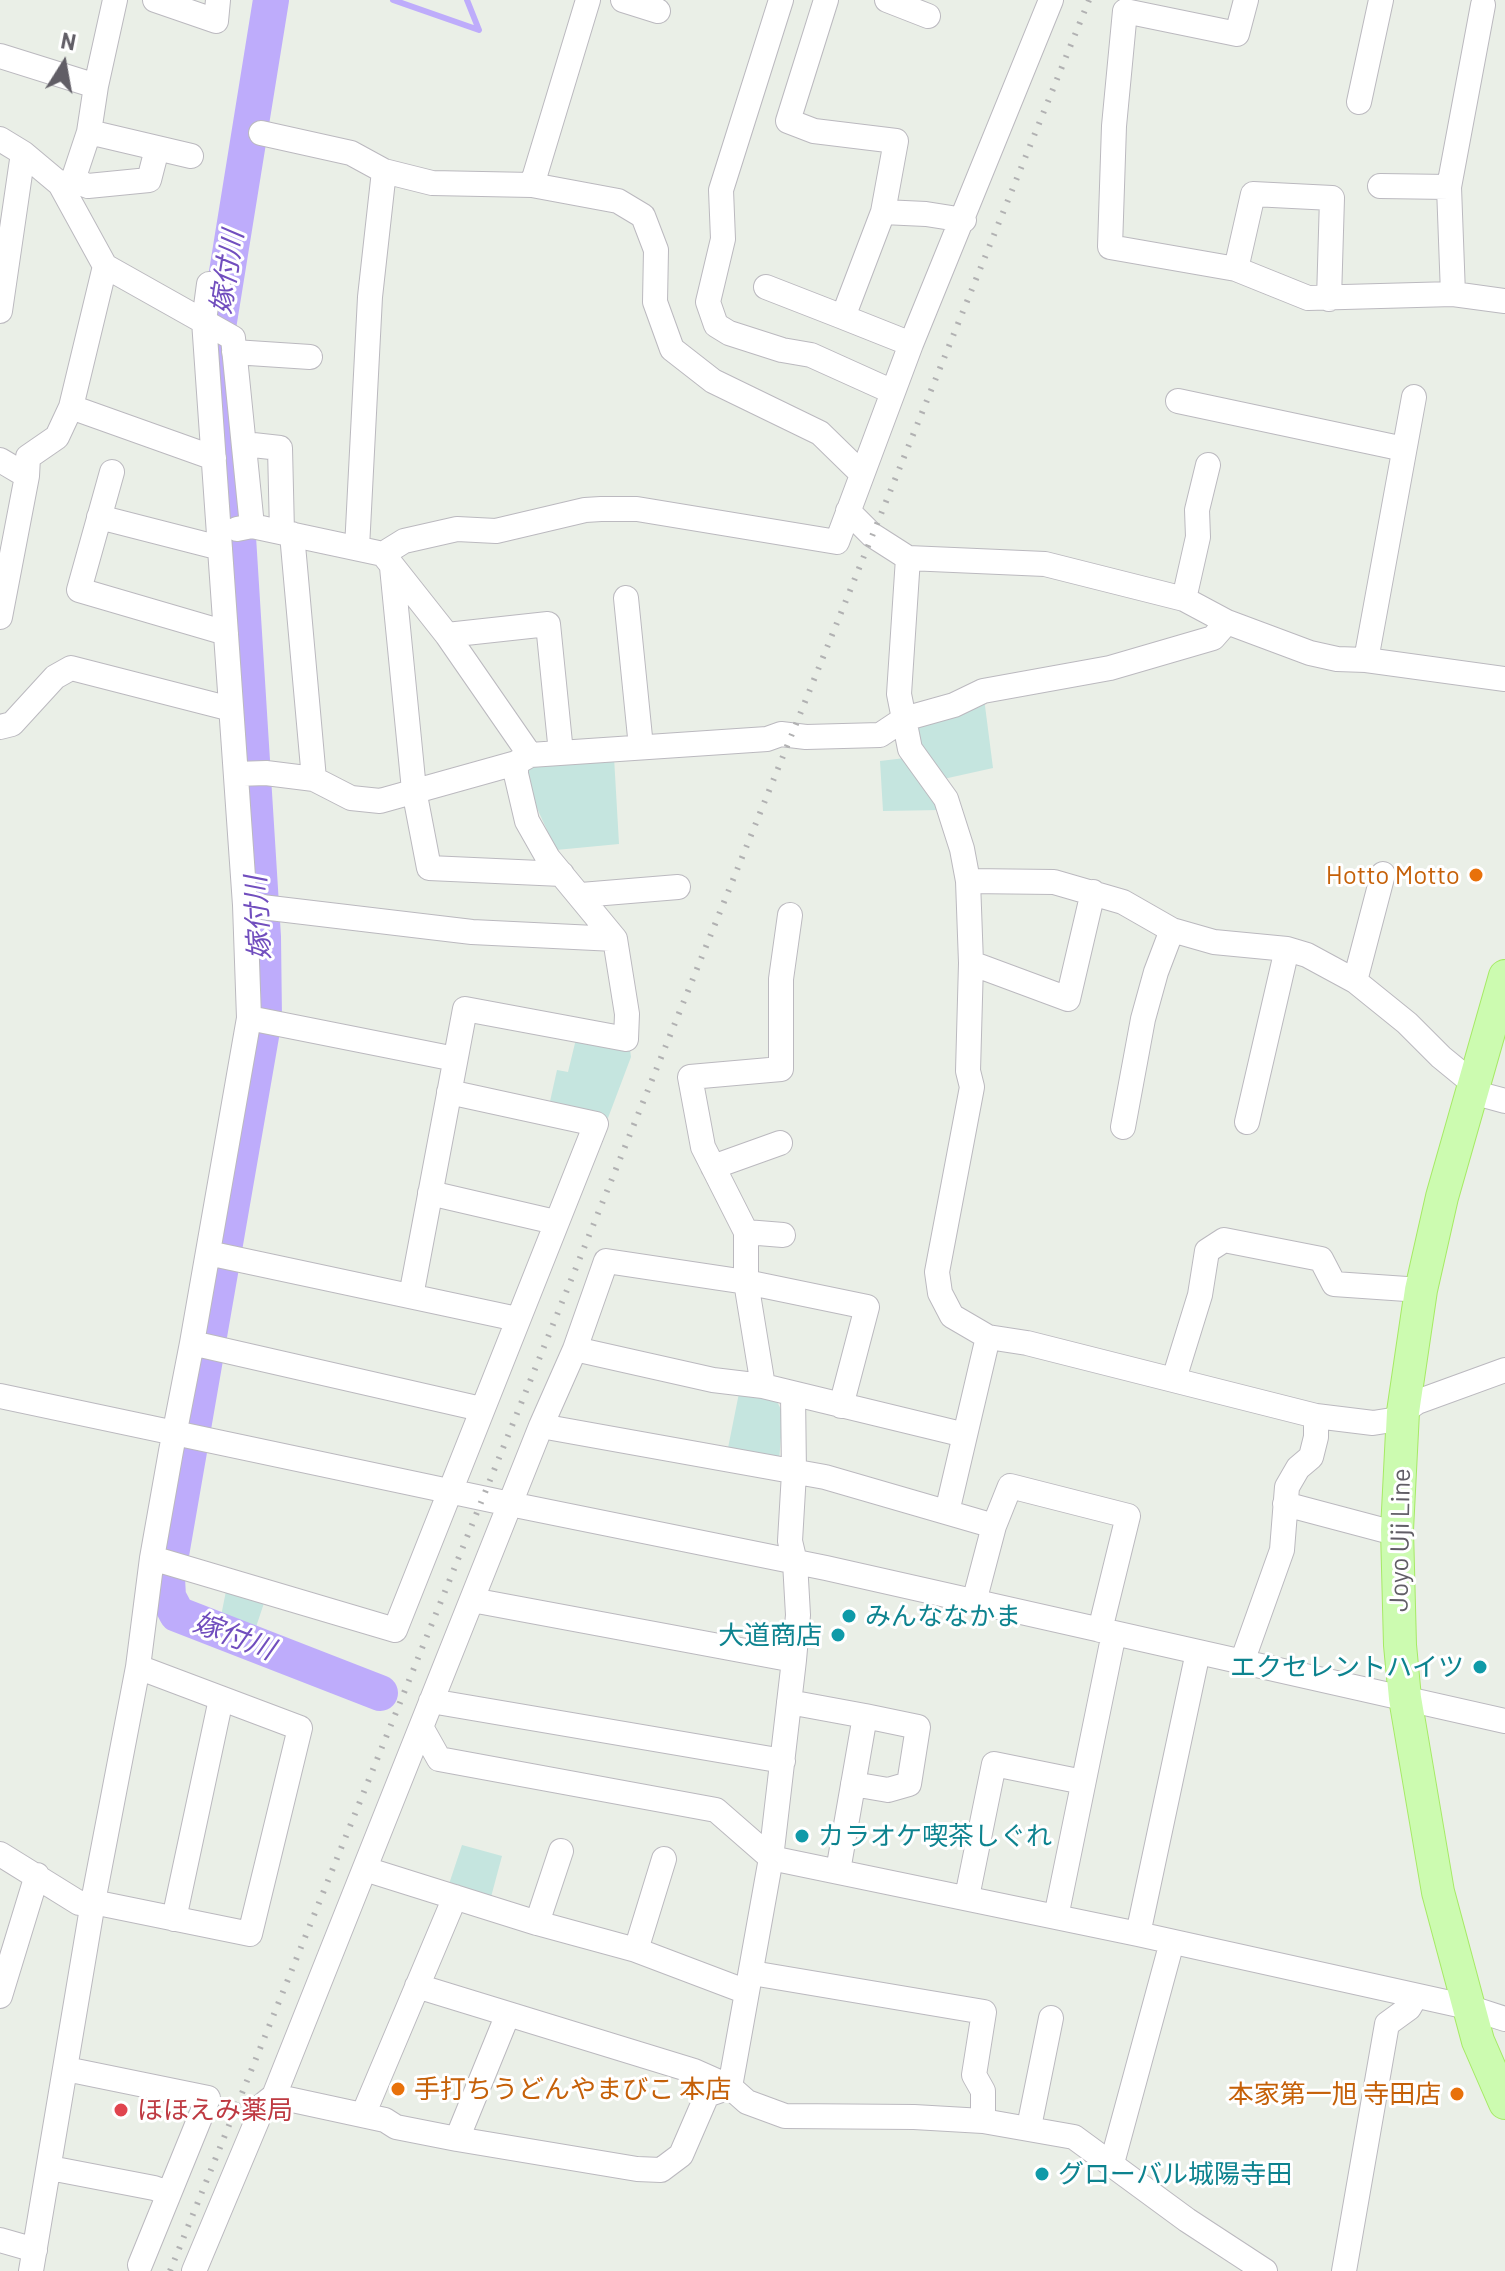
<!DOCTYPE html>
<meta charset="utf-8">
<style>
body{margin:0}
#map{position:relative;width:1505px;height:2271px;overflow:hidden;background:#eaefe7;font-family:Barlow,sans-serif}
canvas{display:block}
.north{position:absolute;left:24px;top:24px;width:80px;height:80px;-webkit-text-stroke:6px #fff;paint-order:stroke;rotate:11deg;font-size:22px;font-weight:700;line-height:32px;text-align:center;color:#615e66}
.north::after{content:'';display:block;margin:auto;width:28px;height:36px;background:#615e66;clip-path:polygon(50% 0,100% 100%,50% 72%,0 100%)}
</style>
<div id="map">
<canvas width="1505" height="2271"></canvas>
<div class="north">N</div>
</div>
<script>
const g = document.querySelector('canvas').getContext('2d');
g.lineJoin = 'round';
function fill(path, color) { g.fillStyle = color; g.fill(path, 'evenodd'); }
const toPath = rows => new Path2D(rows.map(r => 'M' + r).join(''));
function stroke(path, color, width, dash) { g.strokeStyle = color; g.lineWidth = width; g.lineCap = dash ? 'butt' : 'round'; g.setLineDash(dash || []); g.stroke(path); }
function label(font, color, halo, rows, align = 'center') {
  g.font = font + ' Barlow,"Noto Sans JP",sans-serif'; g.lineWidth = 6; g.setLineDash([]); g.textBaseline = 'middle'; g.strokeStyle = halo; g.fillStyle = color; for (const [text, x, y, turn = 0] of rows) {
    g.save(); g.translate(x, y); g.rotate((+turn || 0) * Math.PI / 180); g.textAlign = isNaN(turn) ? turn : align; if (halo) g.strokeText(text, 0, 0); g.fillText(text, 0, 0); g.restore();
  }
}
fill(toPath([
 [984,698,993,768,939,780,915,748,912,722],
 [614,757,619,844,556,850,527,786,527,766],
 [905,758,941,810,883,811,880,761],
 [576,1039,630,1049,631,1057,608,1118,549,1106,557,1070,568,1072],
 [739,1393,775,1398,783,1413,779,1461,728,1448],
 [226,1591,264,1603,254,1633,220,1621],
 [462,1845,502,1856,491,1897,449,1884]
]), '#c5e5df');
stroke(toPath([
 [393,0,479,30,467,0]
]), '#beacfb', 6);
stroke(toPath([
 [271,0,217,334,238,537,263,937,264,1019,167,1578,168,1597,177,1614,380,1693]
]), '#beacfb', 36);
const minor = toPath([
 [155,0,216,21,218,0],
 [623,0,658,11],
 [781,0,721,190,723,239,708,302,716,325,729,333,782,350,811,355,893,392],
 [826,0,788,121,814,131,896,141,883,212,843,317,911,344],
 [887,0,928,16],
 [1246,0,1237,34,1125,11,1114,126,1110,247,1236,269,1308,298,1453,294,1505,301],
 [0,56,96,86],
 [1359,102,1381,0],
 [89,132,191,156],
 [261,133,351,153,384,171,432,183,532,185,618,201,643,216,656,250,655,302,672,349,713,381,820,433,862,474],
 [0,139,23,153,60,184,105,266,233,338,252,526],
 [73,180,88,186,149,180,157,149],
 [60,184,73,180,89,132,96,86,115,0],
 [532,185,588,0],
 [1380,186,1449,187],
 [883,212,926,214,964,220],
 [1236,269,1253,194,1332,198,1329,299],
 [766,287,843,317],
 [1453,294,1449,187,1483,5],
 [0,311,23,153],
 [234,352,310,357],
 [1178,401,1404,449],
 [71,407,214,458],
 [244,444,280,448,282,532],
 [0,460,27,476,28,457,57,437,71,407,105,266],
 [112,472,79,590,226,633],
 [848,511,872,535,908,558,1045,564,1184,599,1227,622,1310,653,1337,659,1366,660,1505,679],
 [99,517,220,548],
 [237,529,252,526,383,554,447,635,530,755],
 [292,534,314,779],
 [357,548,370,297,384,171],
 [383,554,404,541,457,529,496,531,585,510,601,509,637,509,837,542,911,344,1051,0],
 [908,558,899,694,910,749,946,799,962,849,968,881,971,963,968,1071,972,1087,937,1272,940,1293,952,1316,988,1337,1027,1343,1316,1416,1373,1423,1392,1420,1417,1402,1505,1370],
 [392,567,414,790,429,868,562,874],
 [626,598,641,747],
 [1184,599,1198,537,1197,510,1208,465],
 [0,617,27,476],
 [447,635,548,624,561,753],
 [1366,660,1414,397],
 [0,727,12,724,55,677,71,668,231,709],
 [236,774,266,773,314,779,351,798,380,801,516,763,530,755,767,739,781,734,806,737,880,735,904,719,954,705,983,691,1110,668,1213,638,1227,622],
 [968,881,1054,882,1123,902,1172,930,1214,942,1287,949,1307,955,1355,981,1407,1023,1441,1057,1474,1084],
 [581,895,678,887],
 [245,905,472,932,615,939],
 [971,963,1068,999,1093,892],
 [1355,981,1383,874],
 [249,1018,455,1059],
 [1472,1092,1505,1101],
 [1247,1122,1287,949],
 [1123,1127,1143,1019,1156,972,1172,930],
 [713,1167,780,1143],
 [430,1193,555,1222],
 [746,1232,783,1235],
 [208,1253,517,1319],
 [411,1296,465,1009,626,1039,627,1014,615,939,548,858,527,821,516,774,516,763],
 [192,1343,481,1409],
 [575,1349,713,1380,763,1386,965,1435],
 [1174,1379,1200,1295,1207,1251,1224,1240,1321,1259,1334,1284,1421,1290],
 [763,1386,746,1282,746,1232,703,1147,690,1077,781,1069,781,979,790,915],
 [0,1396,510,1504,826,1568,1505,1721],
 [541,1426,825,1477,994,1526],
 [1285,1504,1383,1530,1397,1530],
 [947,1512,988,1337],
 [152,1558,395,1630,596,1124,449,1092],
 [472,1600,794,1660],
 [974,1602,994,1526,1010,1486,1128,1516,1100,1630],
 [1242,1662,1282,1550,1287,1487,1298,1468,1311,1457,1316,1437,1316,1416],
 [431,1701,783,1761],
 [789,1702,865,1716,838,1871],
 [421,1727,439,1759,716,1810,771,1858,1138,1934,1468,2007,1505,2019],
 [853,1784,888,1790,909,1784,918,1727,865,1716],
 [0,1854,79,1903,93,1902,250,1934,300,1728,138,1667],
 [365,1869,537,1923,636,1950,747,1992],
 [967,1897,994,1764,1083,1782],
 [1056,1917,1114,1633],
 [174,1919,221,1699],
 [537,1923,561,1851],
 [1138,1934,1198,1652],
 [636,1950,664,1859],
 [752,1973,984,2012,974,2075,983,2091,983,2121],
 [417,1986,694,2071,730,2087,747,2102,785,2116,914,2117,983,2121,1074,2137,1187,2220,1265,2271],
 [0,1996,37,1875],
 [66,2069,208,2098,140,2265],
 [730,2087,771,1858,794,1660,798,1615,795,1562,790,1541,794,1473,793,1394],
 [274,2096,385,2120,396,2127,457,2139,637,2169,661,2170,681,2155,707,2095,730,2087],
 [363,2115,455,1897],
 [1029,2127,1051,2018],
 [457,2139,508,2014],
 [1112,2163,1172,1942],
 [50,2168,154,2188,168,2193],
 [0,2240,35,2250],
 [31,2271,93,1902,138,1667,152,1558,171,1451,192,1343,249,1018,245,905,204,321,209,284,218,286],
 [194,2271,264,2104,274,2096,541,1426,575,1349,606,1261,746,1282,867,1307,841,1406],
 [1344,2271,1387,2024,1409,2008,1416,1996]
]);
const major = toPath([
 [1505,976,1442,1197,1421,1290,1403,1412,1397,1530,1400,1645,1405,1698,1438,1892,1478,2041,1505,2103]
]);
stroke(minor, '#bbb9bf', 26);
stroke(major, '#a6ea65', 34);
stroke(minor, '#fff', 24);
stroke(major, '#ccfbb0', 32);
stroke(toPath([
 [170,2271,1089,0]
]), '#b1b1b2', 6, [2, 10]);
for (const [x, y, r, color] of [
 [1476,875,8,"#e8710a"],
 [849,1616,8,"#0f9aa8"],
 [838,1635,8,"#0f9aa8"],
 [1480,1667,8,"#0f9aa8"],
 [802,1836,8,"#0f9aa8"],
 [398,2089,8,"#e8710a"],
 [1457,2094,8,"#e8710a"],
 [121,2110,8,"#e0444e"],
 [1042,2174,8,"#0f9aa8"]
]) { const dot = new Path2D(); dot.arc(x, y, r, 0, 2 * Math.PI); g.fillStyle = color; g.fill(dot); stroke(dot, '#fff', 3); }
label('26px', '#c56008', '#fff', [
 ["Hotto Motto",1460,875],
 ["手打ちうどんやまびこ 本店",414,2089,"left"],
 ["本家第一旭 寺田店",1441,2094]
], 'right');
label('26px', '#615e66', '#fff', [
 ["Joyo Uji Line",1400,1540,-89]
]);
label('26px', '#0d838f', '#fff', [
 ["みんななかま",865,1616],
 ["大道商店",822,1635,"right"],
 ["エクセレントハイツ",1464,1667,"right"],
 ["カラオケ喫茶しぐれ",818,1836],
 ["グローバル城陽寺田",1058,2174]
], 'left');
label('26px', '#be3a42', '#fff', [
 ["ほほえみ薬局",137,2110]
], 'left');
label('italic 28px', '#714ebe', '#fff', [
 ["嫁付川",227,272,-81],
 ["嫁付川",258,918,-93],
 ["嫁付川",234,1636,21]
]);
</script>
